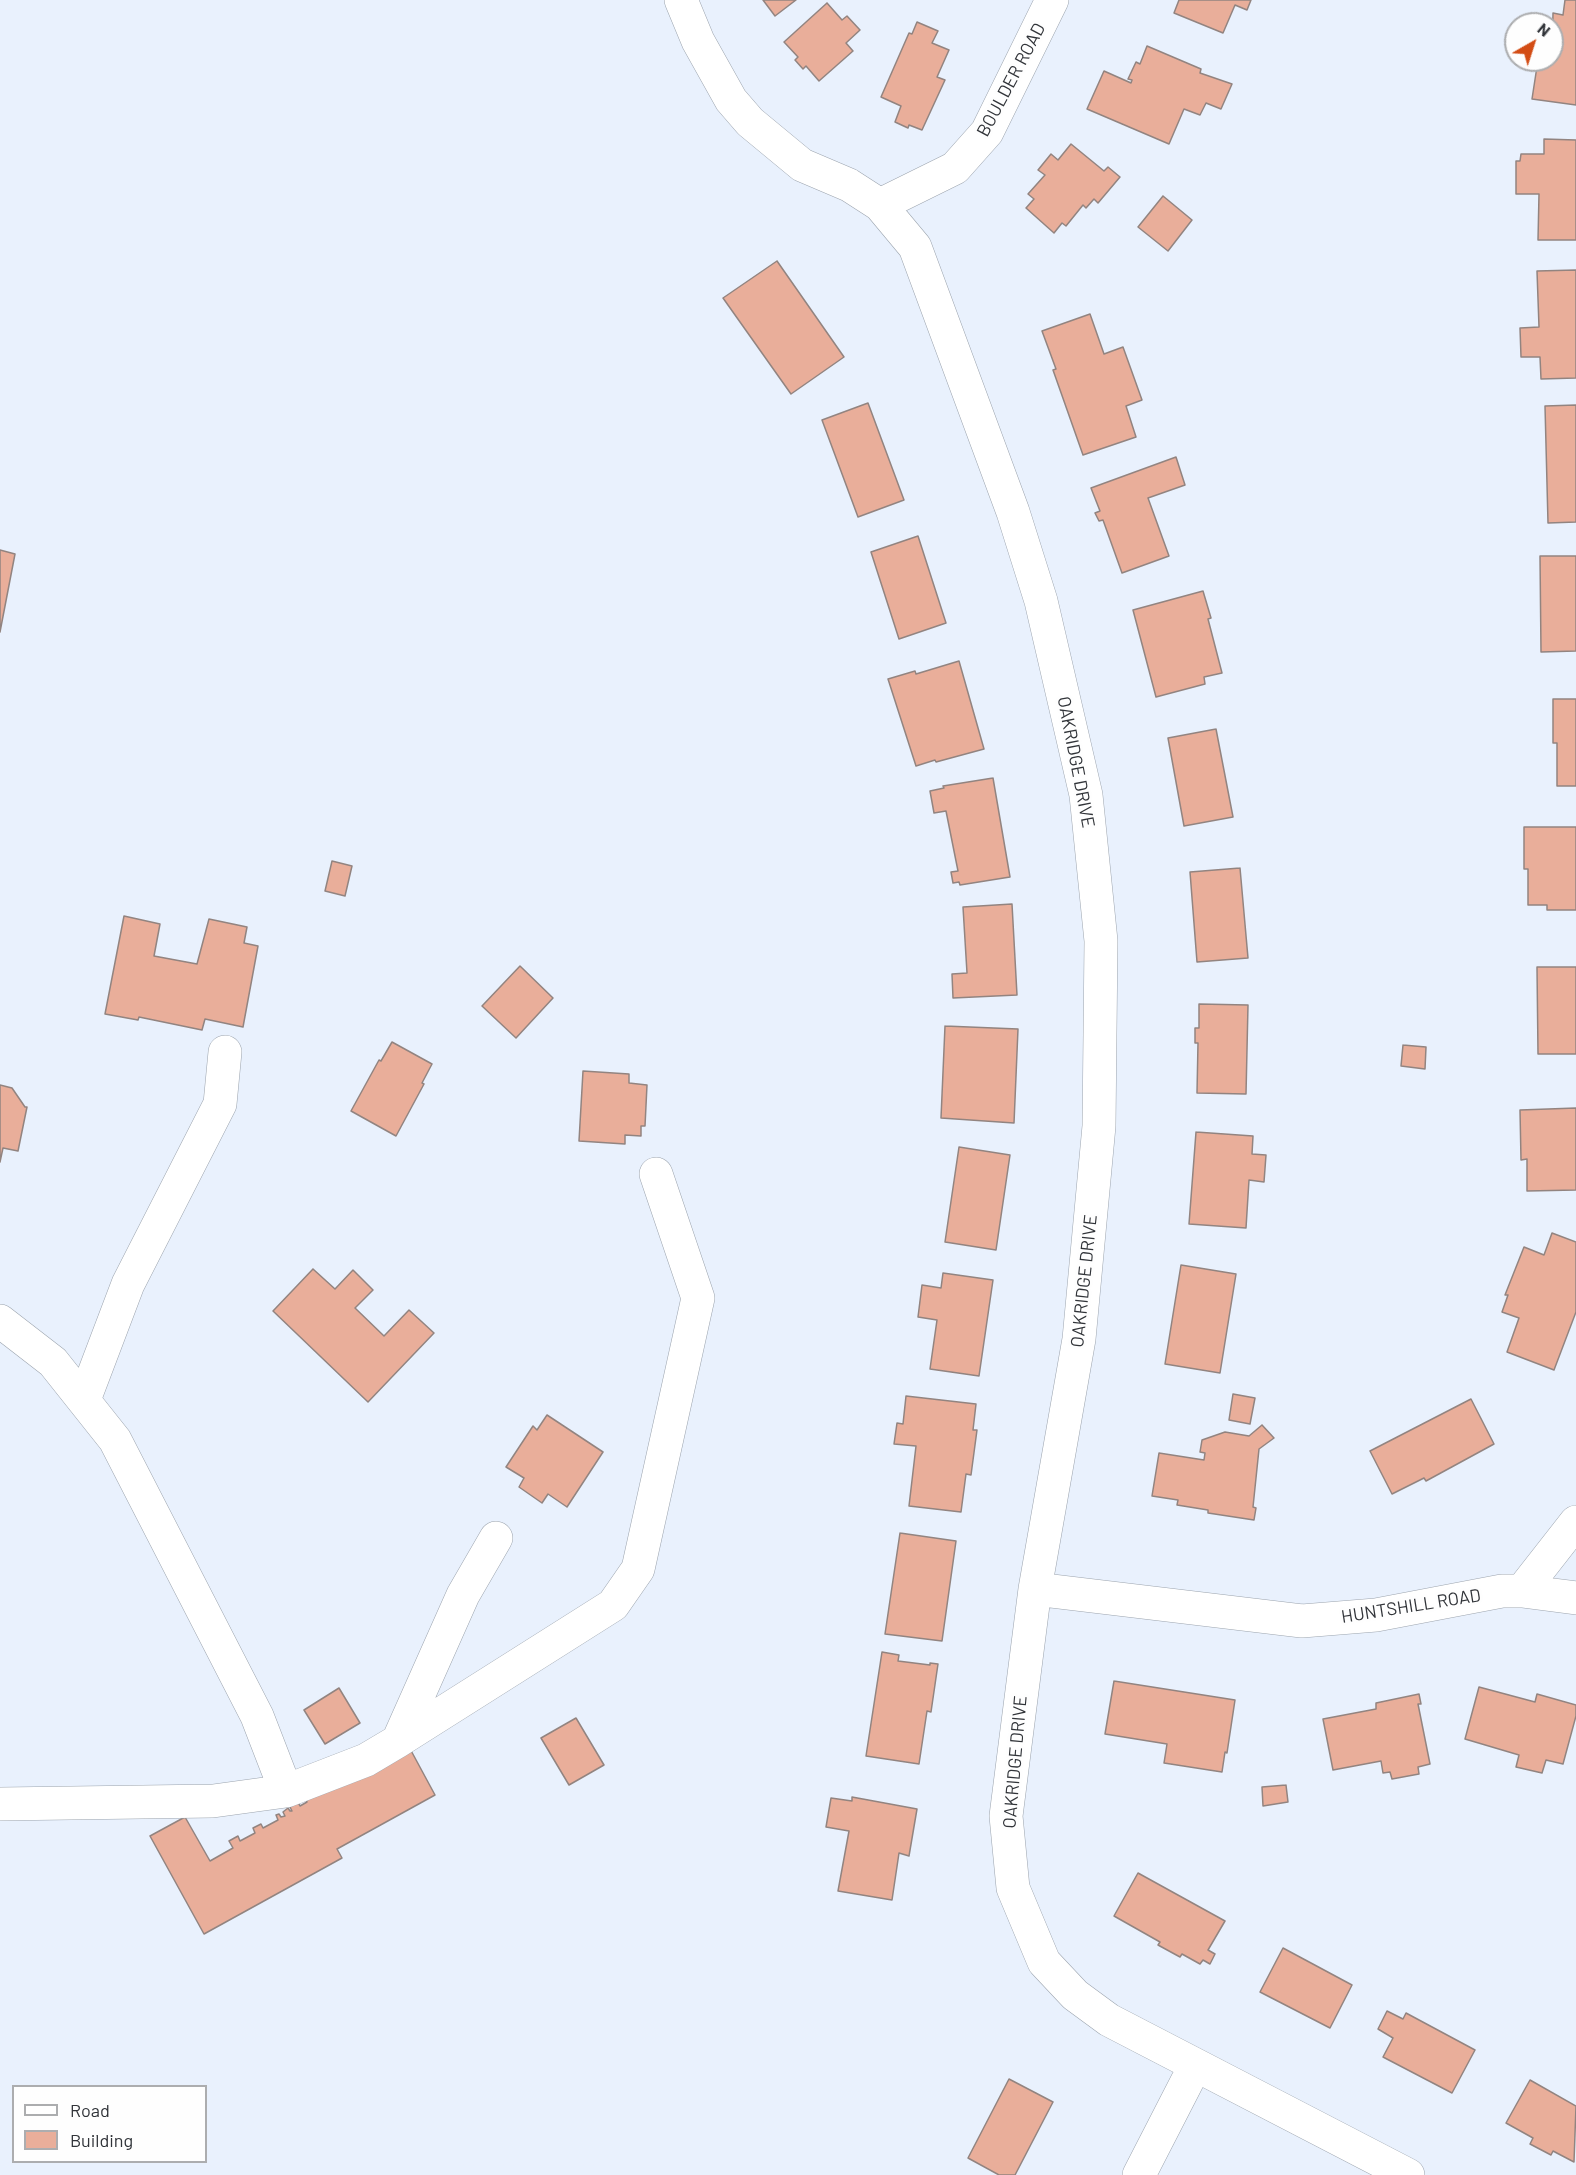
<!DOCTYPE html>
<style>
body{margin:0}
#map{position:relative;width:1576px;height:2175px;overflow:hidden;background:#e9f1fd;font-family:Barlow,sans-serif}
canvas{display:block}
.legend{position:absolute;left:12px;top:2085px;width:195px;height:78px;box-sizing:border-box;background:#fefefe;border:2px solid #acadaf;margin:0;padding:8px 10px;list-style:none;font-size:18px;color:#313439}
.legend li{display:flex;align-items:center;gap:12px;height:30px}
.legend b{width:30px;border:2px solid #acadaf}
.north{position:absolute;left:1504px;top:12px;width:60px;height:60px;box-sizing:border-box;background:#fefefe;border:2px solid #acadaf;border-radius:50%;rotate:39deg;font-size:16px;font-weight:700;line-height:24px;text-align:center;color:#313439}
.north::after{content:'';display:block;margin:auto;width:21px;height:27px;background:#d34d15;clip-path:polygon(50% 0,100% 100%,50% 72%,0 100%)}
</style>
<div id="map">
<canvas width="1576" height="2175"></canvas>
<ul class="legend">
<li><b style="height:8px;background:#fff"></b>Road</li>
<li><b style="height:16px;background:#e9ae9a"></b>Building</li>
</ul>
<div class="north">N</div>
</div>
<script>
const g = document.querySelector('canvas').getContext('2d');
g.lineJoin = 'round';
function fill(path, color) { g.fillStyle = color; g.fill(path, 'evenodd'); }
const toPath = rows => new Path2D(rows.map(r => 'M' + r).join(''));
function stroke(path, color, width, dash) { g.strokeStyle = color; g.lineWidth = width; g.lineCap = dash ? 'butt' : 'round'; g.setLineDash(dash || []); g.stroke(path); }
function label(font, color, halo, rows, align = 'center') {
  g.font = font + ' Barlow,sans-serif'; g.lineWidth = 6; g.setLineDash([]); g.textBaseline = 'middle'; g.strokeStyle = halo; g.fillStyle = color; for (const [text, x, y, turn = 0] of rows) {
    g.save(); g.translate(x, y); g.rotate((+turn || 0) * Math.PI / 180); g.textAlign = isNaN(turn) ? turn : align; if (halo) g.strokeText(text, 0, 0); g.fillText(text, 0, 0); g.restore();
  }
}
const building = toPath([
 [763,0,796,0,775,16,763,0],
 [1179,0,1251,0,1247,10,1235,5,1223,33,1174,13,1179,0],
 [1565,0,1576,0,1576,105,1532,99,1538,60,1552,60,1553,13,1563,15,1565,0],
 [827,3,842,20,847,16,860,30,846,43,853,51,819,81,806,66,803,69,795,60,798,57,784,42,827,3],
 [917,22,938,31,932,43,949,50,937,77,945,80,922,130,909,125,908,128,895,122,901,106,881,97,909,33,912,34,917,22],
 [1147,46,1201,69,1200,73,1232,84,1221,109,1206,103,1200,115,1184,109,1169,144,1087,109,1104,71,1131,83,1132,80,1128,79,1136,62,1140,64,1147,46],
 [1544,139,1576,140,1576,240,1538,240,1539,194,1516,194,1516,161,1520,161,1521,154,1544,154,1544,139],
 [1071,144,1104,171,1108,167,1120,177,1098,203,1094,199,1086,208,1083,205,1066,226,1062,223,1054,233,1026,208,1034,199,1028,194,1045,175,1038,170,1051,154,1058,160,1071,144],
 [1163,196,1192,220,1168,251,1138,227,1163,196],
 [777,261,844,357,791,394,723,298,777,261],
 [1576,270,1576,378,1541,379,1540,357,1521,357,1520,328,1539,327,1537,271,1576,270],
 [1090,314,1104,354,1123,347,1142,400,1126,406,1136,437,1083,455,1053,370,1056,369,1042,331,1090,314],
 [868,403,904,500,858,517,822,420,868,403],
 [1576,405,1576,522,1548,523,1545,406,1576,405],
 [1176,457,1185,485,1148,498,1169,556,1122,573,1103,520,1099,521,1095,513,1100,511,1091,488,1176,457],
 [918,536,946,623,899,639,871,552,918,536],
 [0,550,15,554,0,632,0,550],
 [1540,556,1576,556,1576,651,1541,652,1540,556],
 [1203,591,1211,618,1208,619,1222,673,1204,677,1205,684,1156,697,1133,610,1203,591],
 [959,661,984,749,936,762,935,760,916,766,888,679,915,671,916,674,959,661],
 [1553,699,1576,699,1576,786,1557,786,1557,743,1553,743,1553,699],
 [1216,729,1233,817,1184,826,1168,738,1216,729],
 [993,778,1010,877,960,885,959,882,953,883,951,872,958,871,946,811,934,813,930,791,944,788,943,786,993,778],
 [1524,827,1576,827,1576,910,1547,910,1547,905,1528,905,1528,869,1524,869,1524,827],
 [332,861,352,866,345,896,325,891,332,861],
 [1240,868,1248,958,1197,962,1190,872,1240,868],
 [1012,904,1017,995,953,998,952,974,967,973,963,907,1012,904],
 [124,916,160,924,154,956,197,964,209,919,247,927,244,943,258,946,243,1027,205,1019,202,1030,139,1017,138,1020,105,1014,124,916],
 [520,966,553,998,516,1038,482,1006,520,966],
 [1537,967,1576,967,1576,1054,1538,1054,1537,967],
 [1199,1004,1248,1005,1246,1094,1197,1093,1198,1043,1195,1043,1195,1028,1199,1028,1199,1004],
 [945,1026,1018,1029,1014,1123,941,1118,945,1026],
 [392,1042,432,1064,422,1083,424,1084,396,1136,351,1111,379,1060,381,1061,392,1042],
 [1403,1045,1426,1047,1425,1069,1401,1066,1403,1045],
 [583,1071,629,1074,629,1083,647,1085,645,1126,641,1126,641,1136,625,1135,625,1144,579,1141,583,1071],
 [0,1085,12,1088,25,1107,27,1107,18,1151,3,1148,0,1162,0,1085],
 [1576,1108,1576,1190,1527,1191,1527,1159,1521,1160,1520,1110,1576,1108],
 [1196,1132,1253,1136,1252,1154,1266,1155,1264,1182,1249,1180,1246,1228,1189,1224,1196,1132],
 [959,1147,1010,1155,996,1250,945,1242,959,1147],
 [1552,1233,1576,1242,1576,1312,1554,1370,1507,1352,1519,1318,1502,1312,1508,1295,1505,1295,1524,1247,1544,1255,1552,1233],
 [1181,1265,1236,1274,1220,1373,1165,1364,1181,1265],
 [313,1269,335,1289,353,1270,373,1290,355,1308,384,1336,409,1310,434,1333,368,1402,273,1311,313,1269],
 [943,1273,993,1280,979,1376,930,1369,937,1320,918,1317,922,1285,941,1288,943,1273],
 [1233,1394,1255,1398,1250,1424,1229,1420,1233,1394],
 [906,1396,976,1404,973,1430,977,1430,971,1475,966,1474,961,1512,909,1506,916,1446,894,1444,897,1423,903,1424,906,1396],
 [1471,1399,1494,1444,1426,1481,1424,1478,1392,1494,1370,1451,1471,1399],
 [547,1415,603,1452,567,1507,548,1494,542,1503,519,1487,524,1478,506,1467,533,1426,537,1430,547,1415],
 [1262,1425,1274,1438,1259,1449,1253,1507,1256,1508,1254,1520,1208,1513,1208,1510,1177,1505,1178,1500,1152,1496,1159,1453,1204,1460,1205,1453,1200,1452,1202,1440,1225,1432,1249,1436,1262,1425],
 [900,1533,956,1541,942,1641,885,1634,900,1533],
 [882,1652,899,1655,898,1661,930,1665,930,1663,938,1664,931,1712,927,1711,919,1764,866,1756,882,1652],
 [1114,1681,1235,1700,1227,1753,1225,1752,1222,1772,1164,1763,1167,1744,1105,1734,1114,1681],
 [1479,1687,1535,1702,1537,1694,1576,1705,1576,1716,1563,1764,1546,1760,1542,1773,1516,1767,1519,1755,1465,1739,1479,1687],
 [339,1688,360,1723,325,1744,304,1710,339,1688],
 [1419,1694,1421,1704,1418,1704,1430,1764,1418,1767,1419,1774,1392,1779,1390,1772,1383,1773,1381,1761,1333,1770,1323,1719,1376,1709,1376,1703,1419,1694],
 [576,1718,604,1765,569,1785,541,1738,576,1718],
 [408,1745,435,1795,337,1849,342,1858,204,1934,150,1836,185,1817,210,1861,233,1848,229,1841,238,1836,240,1841,255,1833,253,1828,261,1824,263,1828,278,1820,276,1815,279,1814,281,1817,285,1816,283,1812,288,1808,290,1811,292,1811,290,1807,298,1802,300,1806,307,1802,306,1799,408,1745],
 [1286,1785,1288,1802,1263,1806,1262,1787,1286,1785],
 [852,1797,917,1809,909,1856,899,1853,892,1900,838,1891,849,1831,826,1827,831,1798,852,1801,852,1797],
 [1138,1873,1225,1921,1208,1950,1215,1954,1210,1964,1203,1960,1200,1964,1182,1954,1180,1957,1158,1945,1160,1942,1114,1916,1138,1873],
 [1283,1948,1352,1985,1330,2028,1260,1992,1283,1948],
 [1387,2011,1403,2019,1406,2013,1475,2050,1452,2093,1383,2057,1393,2038,1378,2029,1387,2011],
 [1009,2079,1053,2102,1015,2175,999,2175,968,2158,1009,2079],
 [1530,2080,1576,2106,1574,2162,1553,2151,1551,2155,1530,2144,1533,2138,1506,2123,1530,2080]
]);
fill(building, '#e9ae9a');
stroke(building, '#928480', 1.5);
const minor = toPath([
 [681,0,698,41,731,100,750,122,802,165,849,185,880,205,955,168,987,132,1052,0],
 [880,205,915,247,1013,512,1041,601,1086,795,1101,941,1099,1126,1079,1339,1035,1589,1006,1816,1013,1888,1044,1962,1075,1995,1109,2020,1408,2175],
 [0,1321,53,1362,115,1440,257,1716,286,1791],
 [84,1400,128,1284,220,1104,225,1052],
 [1035,1589,1302,1621,1376,1615,1502,1591,1522,1591,1576,1598],
 [1522,1591,1576,1522],
 [398,1741,613,1605,638,1569,698,1298,656,1174],
 [0,1804,213,1801,286,1791,366,1760,398,1741,463,1595,496,1538],
 [1139,2175,1195,2066]
]);
stroke(minor, '#9ca4ae', 34);
stroke(minor, '#fff', 33);
label('18px', '#313439', '#fefefe', [
 ["BOULDER ROAD",1011,80,-62],
 ["OAKRIDGE DRIVE",1076,762,79],
 ["OAKRIDGE DRIVE",1084,1281,-84],
 ["HUNTSHILL ROAD",1411,1606,-9],
 ["OAKRIDGE DRIVE",1015,1762,-85]
]);
</script>
